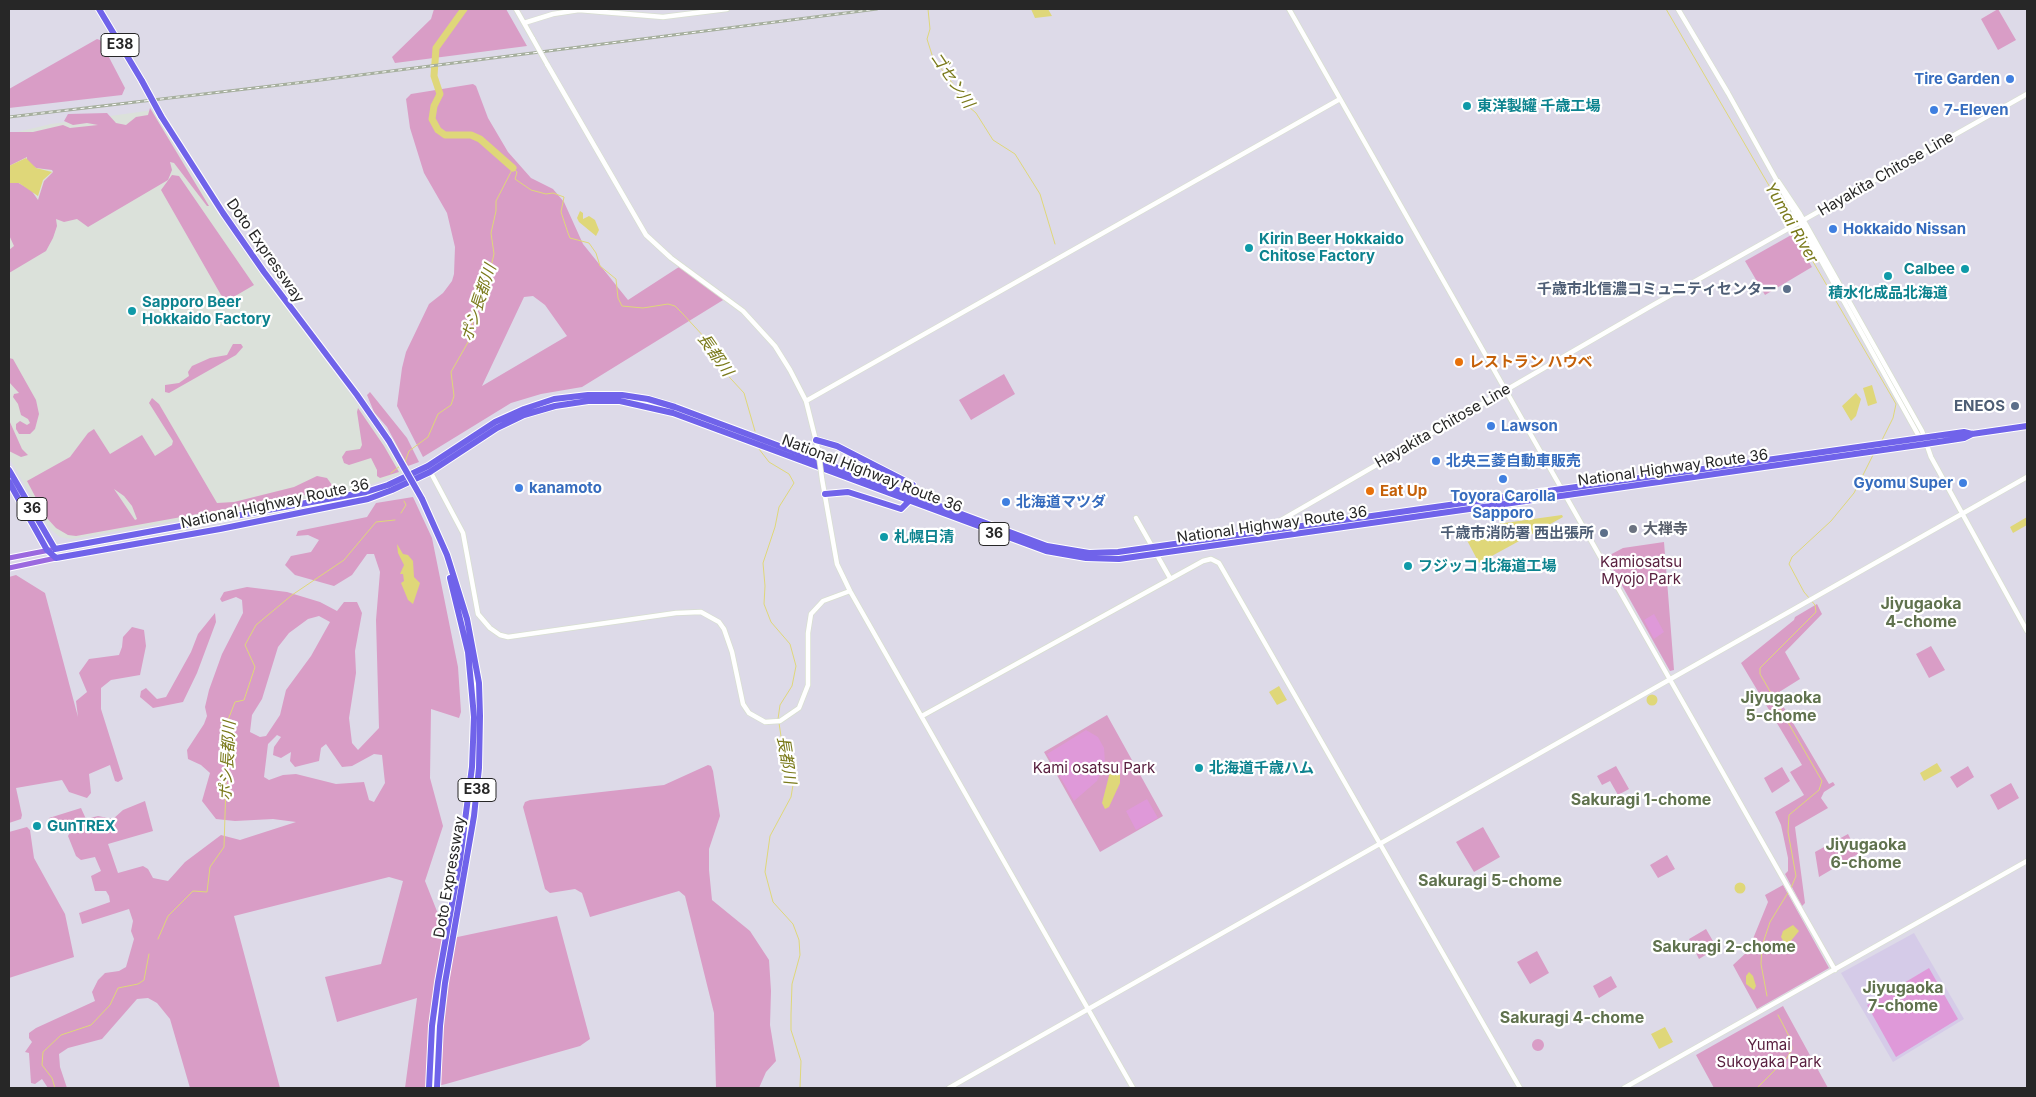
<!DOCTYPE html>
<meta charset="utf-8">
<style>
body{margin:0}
#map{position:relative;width:2036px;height:1097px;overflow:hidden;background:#dddae8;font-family:Inter,sans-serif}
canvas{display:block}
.frame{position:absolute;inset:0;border:10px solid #272727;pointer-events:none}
</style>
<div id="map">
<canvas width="2036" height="1097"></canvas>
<div class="frame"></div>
</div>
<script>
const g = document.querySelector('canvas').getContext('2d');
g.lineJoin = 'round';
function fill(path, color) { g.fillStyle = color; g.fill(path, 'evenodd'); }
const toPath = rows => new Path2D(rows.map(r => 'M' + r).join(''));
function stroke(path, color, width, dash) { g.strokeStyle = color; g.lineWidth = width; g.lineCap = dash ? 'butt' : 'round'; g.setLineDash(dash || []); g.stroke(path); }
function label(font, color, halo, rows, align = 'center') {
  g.font = font + ' Inter,"Noto Sans JP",sans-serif'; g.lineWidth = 4.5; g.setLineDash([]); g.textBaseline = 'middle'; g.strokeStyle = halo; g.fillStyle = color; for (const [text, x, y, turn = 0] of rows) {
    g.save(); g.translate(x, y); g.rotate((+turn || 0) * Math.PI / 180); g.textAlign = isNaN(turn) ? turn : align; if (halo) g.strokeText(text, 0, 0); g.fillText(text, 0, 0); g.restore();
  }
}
fill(toPath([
 [154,110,181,157,234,238,351,395,404,472,359,489,72,539,60,537,50,529,9,458,9,134,51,124]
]), '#dbe1da');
fill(toPath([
 [1914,933,1964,1019,1893,1062,1841,973]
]), '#d5cbe8');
fill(toPath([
 [434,9,506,9,527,46,395,63,392,57,431,19],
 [1998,9,2016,40,1998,50,1981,19],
 [97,39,100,40,125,88,122,95,9,108,9,89],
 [473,84,476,86,488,118,508,152,531,178,553,189,564,202,583,244,628,300,682,265,728,297,582,387,541,394,511,403,423,457,397,406,402,368,406,352,429,304,443,293,452,281,454,274,455,247,447,213,424,173,410,128,406,99,411,94],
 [533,296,545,305,567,336,482,386,524,297],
 [150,108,209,206,207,206,174,163,170,162,172,170,168,180,88,227,77,219,64,222,56,219,57,226,53,238,46,251,9,273,9,250,14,246,9,235,9,183,15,181,31,190,38,200,44,181,53,172,52,170,36,168,27,161,27,157,9,166,9,132,33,132,63,125,70,128,98,125,87,123,73,125,64,121,68,114,107,113,116,123,126,125,136,117,148,115],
 [172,175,179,176,254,285,225,302,161,190],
 [1793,234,1812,267,1765,295,1745,261],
 [233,344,241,344,243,347,236,355,169,393,165,392,165,385,179,383,189,376,188,372,192,366,210,358,227,355],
 [9,358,13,359,36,400,39,414,35,429,30,434,19,434,16,429,16,424,20,421,27,425,30,423,28,419,21,415,18,404,13,397,14,394,19,393,9,382],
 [1004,374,1015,394,971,420,959,400],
 [370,392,407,438,419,462,408,466,387,427,374,412,367,395],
 [152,398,159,404,217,503,234,502,294,487,317,476,327,478,332,485,331,490,76,536,68,535,56,528,46,517,27,481,70,457,88,433,94,429,110,454,142,435,155,456,172,445,173,441,149,403],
 [114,489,124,496,132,506,137,519,135,520],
 [358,408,384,446,399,472,380,478,377,476,377,470,371,458,349,465,344,463,342,457,346,451,360,449,362,445,357,412],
 [9,420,22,449,28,455,21,457,9,451],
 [413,497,432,538,458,667,461,712,459,718,431,709,430,778,443,826,425,881,448,939,557,916,590,1039,580,1046,446,1084,429,1088,405,1088,417,998,337,1022,325,977,381,964,403,881,389,877,234,916,280,1088,190,1088,170,1019,157,1003,148,998,137,999,102,1039,68,1048,59,1054,60,1067,67,1088,48,1088,42,1079,35,1084,31,1083,29,1053,25,1052,32,1042,29,1038,29,1033,36,1028,95,1001,92,992,98,980,105,973,119,971,126,967,134,939,131,931,133,921,129,909,82,924,79,913,110,902,109,896,106,891,95,891,91,876,101,871,95,857,81,860,76,856,68,836,71,830,65,828,55,832,52,829,49,818,81,808,86,819,98,816,113,819,123,810,145,801,153,831,108,844,118,873,143,866,148,869,153,878,168,881,185,862,221,835,240,840,296,822,273,819,235,821,216,819,202,801,210,773,201,765,188,759,187,750,204,724,207,716,205,707,209,690,222,654,243,613,242,600,236,597,222,602,220,599,224,592,247,587,287,592,320,602,337,611,344,602,357,602,362,613,355,651,356,673,349,718,352,743,358,750,379,728,376,620,380,572,374,554,367,554,352,575,334,586,295,575,285,565,291,556,311,552,319,540,308,535,296,536,298,531,367,517,376,503],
 [319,616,330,622,311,656,286,690,280,715,266,736,260,737,250,732,252,715,262,699,278,647,289,633,308,619],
 [277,735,281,737,274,747,273,755,281,758,291,752,290,761,295,767,319,761,321,748,326,744,342,767,352,766,374,754,382,755,385,783,374,802,369,800,364,782,336,784,296,774,283,775,269,780,264,777,268,744],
 [1664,542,1674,670,1670,671,1606,557,1623,548],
 [16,575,45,593,78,717,76,701,87,692,79,673,89,659,119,655,122,647,123,637,132,627,144,630,146,646,140,675,111,680,101,688,101,709,123,779,118,782,115,781,110,765,89,774,91,793,87,798,69,792,62,780,16,788,22,815,21,819,9,823,9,577],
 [1817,604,1822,614,1785,652,1800,679,1776,694,1829,784,1833,782,1835,785,1824,792,1821,798,1828,808,1795,827,1805,903,1802,906,1785,874,1788,871,1788,858,1781,825,1775,812,1804,795,1790,772,1802,765,1741,663,1794,620,1795,617],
 [215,613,216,622,197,673,183,702,153,708,140,697,141,691,146,688,157,699,166,697,191,652,198,634],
 [1931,646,1945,670,1929,678,1916,654],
 [1107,715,1163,816,1100,852,1044,752],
 [708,765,711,766,713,771,720,816,709,849,709,870,712,900,750,931,769,960,771,991,770,1025,776,1061,766,1072,759,1088,716,1088,714,1013,685,896,679,891,590,917,582,893,575,889,550,893,545,889,523,807,525,802,530,800,664,785],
 [1616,766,1629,789,1618,795,1610,781,1602,785,1597,776],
 [1968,766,1974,777,1957,788,1950,777],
 [1782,767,1790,781,1772,793,1764,778],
 [2011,783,2019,798,1998,810,1990,795],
 [27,827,30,830,34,858,65,914,74,957,9,978,9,832],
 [1483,827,1500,857,1474,872,1456,842],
 [1848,834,1858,854,1819,877,1815,852],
 [1667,855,1675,869,1658,878,1650,865],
 [1783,885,1829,968,1757,1009,1733,965,1748,951,1768,902,1765,895],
 [1706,929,1717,948,1699,959,1689,939],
 [1537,951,1549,973,1530,984,1517,962],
 [1611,976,1617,987,1599,998,1593,986],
 [1783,1006,1828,1088,1714,1088,1696,1055],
 '1532 1045a6 6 0 1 1 12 0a6 6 0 1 1-12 0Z'
]), '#d99dc6');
fill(toPath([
 [1654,614,1664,632,1654,639,1644,620],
 [1086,730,1098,737,1104,748,1105,763,1097,781,1074,801,1047,754],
 [1147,799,1158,818,1136,830,1126,811],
 [1929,968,1958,1019,1896,1057,1867,1005]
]), '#df99d9');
fill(toPath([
 [1031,9,1048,9,1052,16,1035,18],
 [26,158,36,168,52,172,43,180,38,196,19,183,9,183,9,166],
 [580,211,583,213,583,219,589,216,595,220,599,230,596,236,579,222,577,218],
 [1872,385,1877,403,1868,406,1863,388],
 [1856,393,1861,399,1856,416,1851,421,1842,406],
 [1562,515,1563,517,1479,563,1461,529],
 [2027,517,2027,525,2013,533,2010,527],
 [397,544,403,554,408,555,413,561,414,577,420,583,413,604,408,600,401,583,404,581,403,574,400,574,404,565,398,553],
 [1279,686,1287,700,1277,705,1269,692],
 '1646.5 700a5.5 5.5 0 1 1 11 0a5.5 5.5 0 1 1-11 0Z',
 [1117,763,1120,766,1120,783,1109,807,1105,809,1102,803,1111,768],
 [1937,763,1942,771,1924,781,1920,773],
 '1734.5 888a5.5 5.5 0 1 1 11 0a5.5 5.5 0 1 1-11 0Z',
 [1793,925,1799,931,1790,942,1785,944,1781,937,1783,931],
 [1749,972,1753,976,1756,986,1754,990,1746,984,1746,976],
 [1665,1027,1673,1042,1659,1049,1651,1034]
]), '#dfd779');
stroke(toPath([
 [928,9,930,29,927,39,933,58,953,84,961,100,976,113,993,140,1015,154,1040,194,1055,244],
 [1666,9,1792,225],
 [1794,229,1896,404,1893,418,1882,440],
 [759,449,769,462,789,474,794,483,779,507,775,527,763,563,765,586,764,604,771,622,790,644,796,666,792,686,780,705,778,719],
 [405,462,409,451,428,437,438,414,451,405,454,396,451,372,471,337,474,311,488,279,494,254,491,233,496,211,496,201,513,168,517,172,515,179,531,190,546,194,553,193,564,197,561,212,568,233,570,238,589,243,596,253,600,266,616,279,618,298,622,306,643,308,668,304,675,306,682,313,706,339,719,366,744,393,755,431],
 [391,473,400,466],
 [401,513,406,505,404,501],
 [779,723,782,743,787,752,793,785,791,797,770,836,765,872,773,902,793,924,799,940,800,955,792,984,791,1014,791,1030,801,1061,800,1088],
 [1791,888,1796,876,1788,832,1789,815,1819,790,1822,781,1760,674,1760,668,1816,612,1815,605,1804,592,1789,564,1792,557,1831,521,1854,493,1873,455],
 [158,939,168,916,193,891,207,892,210,867,224,847,228,720,235,702,244,700,255,667,245,645,256,625,292,595,344,560,376,522,395,520],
 [1767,996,1761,964,1762,946,1770,922,1789,891],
 [55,1088,52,1078,42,1065,43,1052,61,1035,91,1025,110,1005,118,988,138,984,144,980,149,954],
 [1757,1088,1787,1058,1792,1049,1791,1040,1778,1015]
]), '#dfd779', 1);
stroke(toPath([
 [464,9,436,48,434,76,440,94,434,106,432,119,438,130,445,135,471,135,480,139,513,168]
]), '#dfd779', 7);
const secondary = toPath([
 [516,9,533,39],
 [1289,9,1835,970],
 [1678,9,1728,93,1921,440],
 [524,23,553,14,579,10,663,17,727,9],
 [547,64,646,235,671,258,743,311,775,346,790,370,806,401,818,449],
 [1778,181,1800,214,1922,431,1931,457,2027,631],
 [806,401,1340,99],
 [430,471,463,533,478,614,490,628,500,635,508,637,676,613,701,612,719,622,724,629,732,652,743,704,749,713,765,722,780,721,799,708,808,685,808,633,811,614,823,601,850,591],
 [822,479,837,564,850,591,1133,1088],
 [1136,518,1170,578],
 [1264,530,1653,305,2027,94],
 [922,716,1203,561,1211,559,1219,563,1520,1088],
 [949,1088,2027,477],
 [1624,1088,2027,861]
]);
const primary = toPath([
 [9,558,50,550],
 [9,568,56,558]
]);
const highway = toPath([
 [99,9,142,81],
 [161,116,223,213,264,272,357,395,389,441],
 [816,440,837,446,913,485,912,495],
 [9,470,55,549,366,492,388,485,428,466,495,422,524,409,554,399,588,395,622,395,648,399,675,407,1047,546,1089,553,1118,552,1964,432,1972,434,2027,426],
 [9,482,47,550,56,558,220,529,368,499,392,490,430,472,497,428,524,415,555,406,588,401,620,401,673,413,1046,551,1086,558,1119,559,1925,444,1964,438,1972,434],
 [825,494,848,492,901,509,909,501],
 [422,499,447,555,467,619,479,683,480,716,479,768,474,816,445,983,440,1026,437,1088],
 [429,1088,432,1026,438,982,460,859,472,767,474,717,471,684,468,652,450,578]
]);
stroke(secondary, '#d8dfd0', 6);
stroke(primary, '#fff', 7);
stroke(highway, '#fff', 8);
stroke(secondary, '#fff', 4.5);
stroke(primary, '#9b69df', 5);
stroke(highway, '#7063ea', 6);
const rail = toPath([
 [9,117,305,82,877,9]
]);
stroke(rail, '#a6af9e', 3);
stroke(rail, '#fff', 1, [4]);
const secondaryBridge = toPath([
 [533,39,547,64],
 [818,449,822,479]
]);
const highwayBridge = toPath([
 [142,81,161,116],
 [389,441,422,499]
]);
stroke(secondaryBridge, '#d8dfd0', 6, []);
stroke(highwayBridge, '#fff', 8, []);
stroke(secondaryBridge, '#fff', 4.5);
stroke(highwayBridge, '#7063ea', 6);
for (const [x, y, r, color] of [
 [2010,79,5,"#3f7fe0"],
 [1467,106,5,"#0f9aa8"],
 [1934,110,5,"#3f7fe0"],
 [1833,229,5,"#3f7fe0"],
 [1249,248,5,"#0f9aa8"],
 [1965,269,5,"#0f9aa8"],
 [1888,276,5,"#0f9aa8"],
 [1787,289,5,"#5c6f8a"],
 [132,311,5,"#0f9aa8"],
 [1459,362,5,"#e8710a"],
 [2015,406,5,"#5c6f8a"],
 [1491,426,5,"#3f7fe0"],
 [1436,461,5,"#3f7fe0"],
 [1503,479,5,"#3f7fe0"],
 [1963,483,5,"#3f7fe0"],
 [519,488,5,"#3f7fe0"],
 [1370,491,5,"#e8710a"],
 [1006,502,5,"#3f7fe0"],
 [1633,529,5,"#6b7280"],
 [1604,533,5,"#5c6f8a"],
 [884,537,5,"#0f9aa8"],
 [1408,566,5,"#0f9aa8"],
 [1199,768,5,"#0f9aa8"],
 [37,826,5,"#0f9aa8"]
]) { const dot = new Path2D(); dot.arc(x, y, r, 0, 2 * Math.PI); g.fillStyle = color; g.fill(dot); stroke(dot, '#fff', 2); }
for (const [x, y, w] of [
 [120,45,38],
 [32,509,30],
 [994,534,30],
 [477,790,38]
]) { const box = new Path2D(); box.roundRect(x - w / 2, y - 11.5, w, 23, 4); g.fillStyle = '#fff'; g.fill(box); stroke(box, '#272727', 1); }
label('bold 14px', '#272727', null, [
 ["E38",120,45],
 ["36",32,509],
 ["36",994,534],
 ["E38",477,790]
]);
label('bold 15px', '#366cbe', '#fff', [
 ["Tire Garden",2000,79,"right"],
 ["7-Eleven",1944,110],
 ["Hokkaido Nissan",1843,229],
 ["Lawson",1501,426],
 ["北央三菱自動車販売",1446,461],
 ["Gyomu Super",1953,483,"right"],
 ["kanamoto",529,488],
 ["Toyora Carolla",1503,496,"center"],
 ["Sapporo",1503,513,"center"],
 ["北海道マツダ",1016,502]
], 'left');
label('bold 15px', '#0d838f', '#fff', [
 ["東洋製罐 千歳工場",1477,106],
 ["Kirin Beer Hokkaido",1259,239],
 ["Chitose Factory",1259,256],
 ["Calbee",1955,269,"right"],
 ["積水化成品北海道",1888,293,"center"],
 ["Sapporo Beer",142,302],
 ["Hokkaido Factory",142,319],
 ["札幌日清",894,537],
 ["フジッコ 北海道工場",1418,566],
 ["北海道千歳ハム",1209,768],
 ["GunTREX",47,826]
], 'left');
label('15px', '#272727', '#fff', [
 ["Hayakita Chitose Line",1886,174,-30],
 ["Doto Expressway",265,251,55],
 ["Hayakita Chitose Line",1443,426,-30],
 ["National Highway Route 36",1673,468,-8],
 ["National Highway Route 36",872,474,21],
 ["National Highway Route 36",275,504,-12],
 ["National Highway Route 36",1272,525,-8],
 ["Doto Expressway",450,877,-80]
]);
label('bold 15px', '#4e5e75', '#fff', [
 ["千歳市北信濃コミュニティセンター",1777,289],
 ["ENEOS",2005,406],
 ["千歳市消防署 西出張所",1594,533]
], 'right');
label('bold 15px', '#c56008', '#fff', [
 ["レストラン ハウベ",1469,362],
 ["Eat Up",1380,491]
], 'left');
label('bold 15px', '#5b616d', '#fff', [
 ["大禅寺",1643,529]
], 'left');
label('15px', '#5a2140', '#fff', [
 ["Kamiosatsu",1641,562],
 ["Myojo Park",1641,579],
 ["Kami osatsu Park",1094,768],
 ["Yumai",1769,1045],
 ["Sukoyaka Park",1769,1062]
]);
label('italic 16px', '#7a7a1b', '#fff', [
 ["ゴセン川",952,80,56],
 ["Yumai River",1791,223,60],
 ["ポシ長都川",479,303,-72],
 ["長都川",715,355,55],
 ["長都川",786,760,81],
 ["ポシ長都川",228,761,-87]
]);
label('bold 16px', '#60724e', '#fff', [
 ["Jiyugaoka",1921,604],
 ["4-chome",1921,622],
 ["Jiyugaoka",1781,698],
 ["5-chome",1781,716],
 ["Sakuragi 1-chome",1641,800],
 ["Jiyugaoka",1866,845],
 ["6-chome",1866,863],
 ["Sakuragi 5-chome",1490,881],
 ["Sakuragi 2-chome",1724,947],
 ["Jiyugaoka",1903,988],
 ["7-chome",1903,1006],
 ["Sakuragi 4-chome",1572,1018]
]);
</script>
